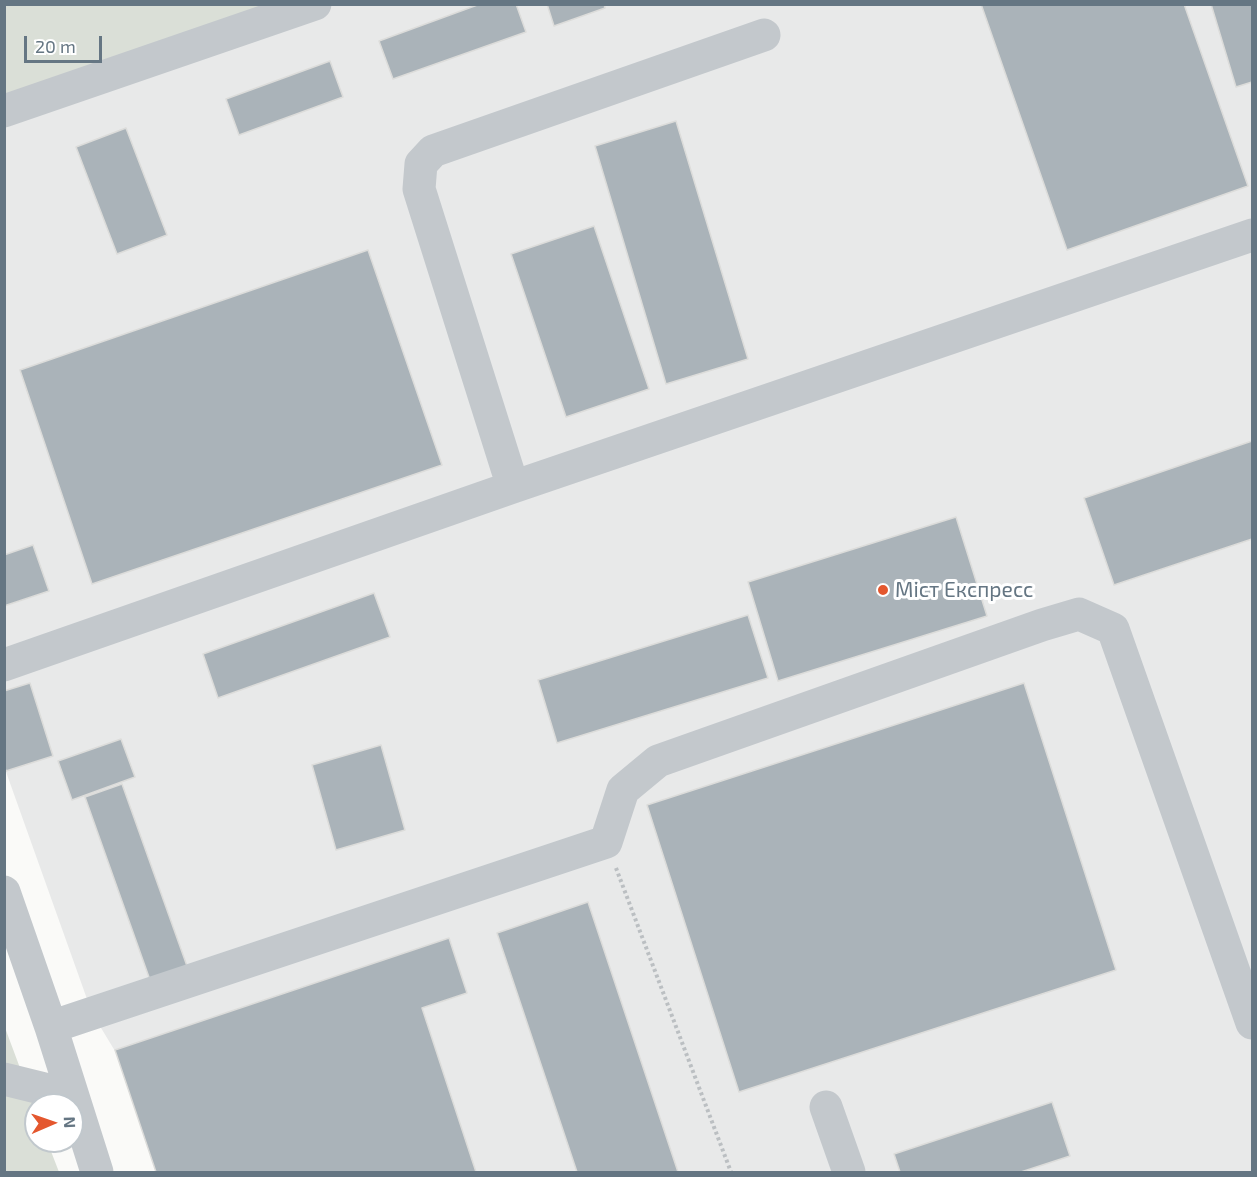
<!DOCTYPE html>
<meta charset="utf-8">
<style>
body{margin:0}
#map{position:relative;width:1257px;height:1177px;overflow:hidden;background:#fafaf8;font-family:"Exo 2",sans-serif}
canvas{display:block}
.frame{position:absolute;inset:0;border:6px solid #657683;pointer-events:none}
.north{position:absolute;left:24px;top:1093px;width:60px;height:60px;box-sizing:border-box;background:#fff;border:2px solid #c1c8cd;border-radius:50%;rotate:88deg;font-size:16px;font-weight:700;line-height:24px;text-align:center;color:#657683}
.north::after{content:'';display:block;margin:auto;width:21px;height:27px;background:#e4572e;clip-path:polygon(50% 0,100% 100%,50% 72%,0 100%)}
.scale{position:absolute;left:24px;top:36px;width:78px;height:27px;box-sizing:border-box;border:3px solid #657683;border-top:0;padding-left:8px;font-size:18px;line-height:21px;white-space:nowrap;color:#657683;-webkit-text-stroke:4px #fff;paint-order:stroke}
</style>
<div id="map">
<canvas width="1257" height="1177"></canvas>
<div class="frame"></div>
<div class="north">N</div>
<div class="scale">20 m</div>
</div>
<script>
const g = document.querySelector('canvas').getContext('2d');
g.lineJoin = 'round';
function fill(path, color) { g.fillStyle = color; g.fill(path, 'evenodd'); }
const toPath = rows => new Path2D(rows.map(r => 'M' + r).join(''));
function stroke(path, color, width, dash) { g.strokeStyle = color; g.lineWidth = width; g.lineCap = dash ? 'butt' : 'round'; g.setLineDash(dash || []); g.stroke(path); }
function label(font, color, halo, rows, align = 'center') {
  g.font = font + ' "Exo 2",sans-serif'; g.lineWidth = 6; g.setLineDash([]); g.textBaseline = 'middle'; g.strokeStyle = halo; g.fillStyle = color; for (const [text, x, y, turn = 0] of rows) {
    g.save(); g.translate(x, y); g.rotate((+turn || 0) * Math.PI / 180); g.textAlign = isNaN(turn) ? turn : align; if (halo) g.strokeText(text, 0, 0); g.fillText(text, 0, 0); g.restore();
  }
}
fill(toPath([
 [315,5,1252,5,1252,1172,156,1172,115,1051,92,1013,5,769,5,111]
]), '#e8e9e9');
fill(toPath([
 [5,4,315,5,5,111],
 [4,1025,36,1111,36,1141,47,1141,59,1172,5,1172]
]), '#dadfd7');
const building = toPath([
 [480,4,516,4,526,32,393,79,379,41,480,4],
 [547,4,604,4,605,8,554,26,547,4],
 [981,4,1184,4,1248,186,1067,250,981,4],
 [1211,4,1252,4,1252,82,1236,87,1211,4],
 [330,61,343,97,239,135,226,99,330,61],
 [676,121,748,359,666,384,595,146,676,121],
 [126,128,167,235,117,254,76,147,126,128],
 [594,226,649,389,566,417,511,254,594,226],
 [368,250,442,465,92,584,20,370,368,250],
 [1252,441,1252,539,1114,585,1084,498,1252,441],
 [956,517,987,616,778,681,748,582,956,517],
 [33,545,49,591,4,606,4,555,33,545],
 [374,593,390,637,218,698,203,654,374,593],
 [748,615,768,678,557,743,538,680,748,615],
 [30,683,53,756,6,771,4,765,4,691,30,683],
 [1024,683,1116,970,739,1092,647,805,1024,683],
 [121,739,135,777,72,800,58,761,121,739],
 [381,745,405,830,336,850,312,765,381,745],
 [122,784,187,966,150,980,85,797,122,784],
 [588,902,678,1172,577,1172,497,933,588,902],
 [449,938,467,993,422,1008,476,1172,156,1172,115,1050,449,938],
 [1052,1102,1070,1156,1021,1172,900,1172,894,1154,1052,1102]
]);
fill(building, '#aab3b9');
stroke(building, '#dcdcda', 1.5);
stroke(toPath([
 [616,868,731,1172]
]), '#bbbfc2', 4, [3, 3]);
stroke(toPath([
 [4,111,315,4],
 [513,487,419,189,421,164,433,151,764,35],
 [4,665,513,487,1252,235],
 [4,892,51,1027,97,1172],
 [51,1027,606,842,623,790,658,761,1042,625,1079,614,1113,629,1252,1023],
 [4,1079,73,1096],
 [826,1107,849,1172]
]), '#c3c8cc', 33);
for (const [x, y, r, color] of [
 [883,590,6,"#e4572e"]
]) { const dot = new Path2D(); dot.arc(x, y, r, 0, 2 * Math.PI); g.fillStyle = color; g.fill(dot); stroke(dot, '#fff', 2); }
label('21px', '#657683', '#fff', [
 ["Міст Експресс",895,590]
], 'left');
</script>
